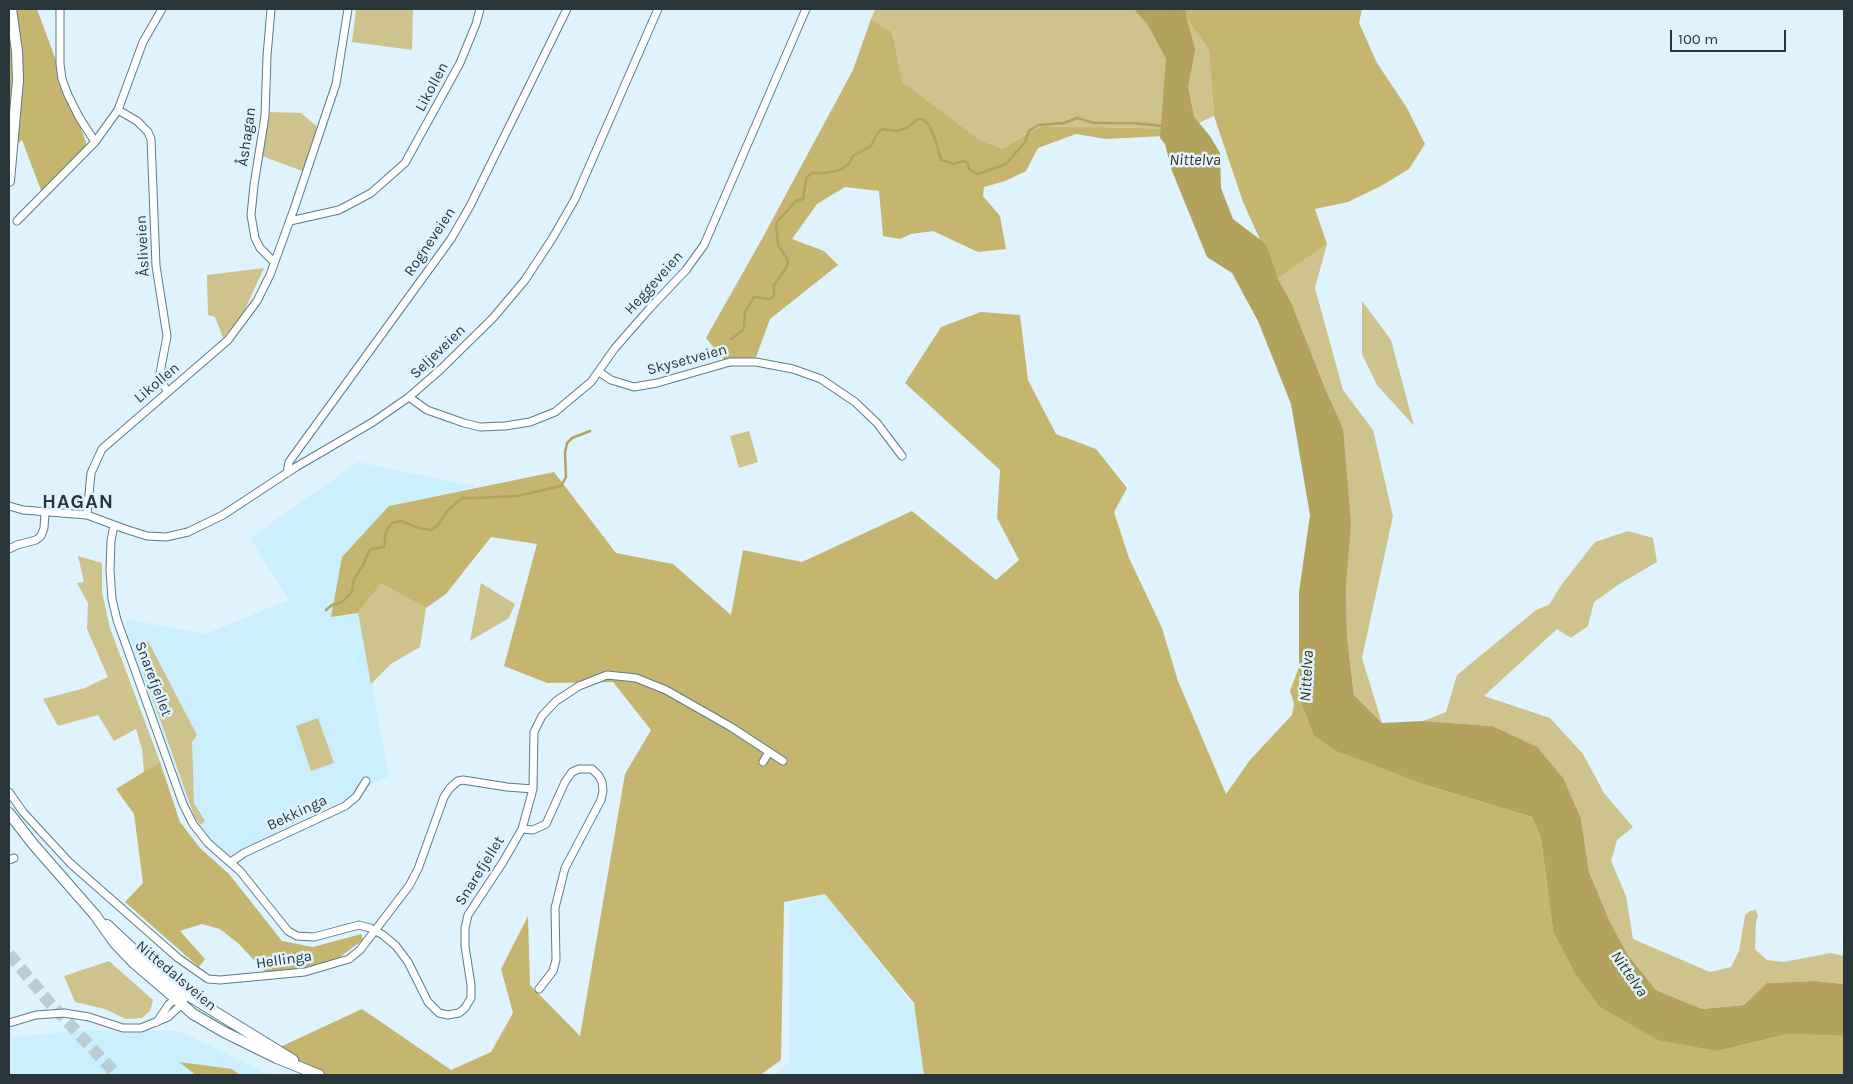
<!DOCTYPE html>
<meta charset="utf-8">
<style>
body{margin:0}
#map{position:relative;width:1853px;height:1084px;overflow:hidden;background:#def3fd;font-family:Karla,sans-serif}
canvas{display:block}
.frame{position:absolute;inset:0;border:10px solid #28363c;pointer-events:none}
.scale{position:absolute;left:1670px;top:30px;width:116px;height:22px;box-sizing:border-box;border:2px solid #28363c;border-top:0;padding-left:6px;font-size:15px;line-height:18px;white-space:nowrap;color:#28363c;-webkit-text-stroke:4px #def3fd;paint-order:stroke}
</style>
<div id="map">
<canvas width="1853" height="1084"></canvas>
<div class="frame"></div>
<div class="scale">100 m</div>
</div>
<script>
const g = document.querySelector('canvas').getContext('2d');
g.lineJoin = 'round';
function fill(path, color) { g.fillStyle = color; g.fill(path, 'evenodd'); }
const toPath = rows => new Path2D(rows.map(r => 'M' + r).join(''));
function stroke(path, color, width, dash) { g.strokeStyle = color; g.lineWidth = width; g.lineCap = dash ? 'butt' : 'round'; g.setLineDash(dash || []); g.stroke(path); }
function label(font, color, halo, rows, align = 'center') {
  g.font = font + ' Karla,sans-serif'; g.lineWidth = 5; g.setLineDash([]); g.textBaseline = 'middle'; g.strokeStyle = halo; g.fillStyle = color; for (const [text, x, y, turn = 0] of rows) {
    g.save(); g.translate(x, y); g.rotate((+turn || 0) * Math.PI / 180); g.textAlign = isNaN(turn) ? turn : align; if (halo) g.strokeText(text, 0, 0); g.fillText(text, 0, 0); g.restore();
  }
}
fill(toPath([
 [358,462,478,487,389,506,332,617,358,613,389,776,230,857,193,821,126,646,126,619,205,634,289,600,250,538],
 [825,894,917,1010,925,1075,773,1075,790,1062,789,982,790,904],
 [87,1030,180,1031,270,1075,9,1075,9,1037]
]), '#ccefff');
fill(toPath([
 [356,9,413,9,412,50,352,42],
 [875,9,1180,9,1209,50,1214,116,1186,129,1041,126,1003,148,981,141,901,82,892,32,871,19],
 [270,112,301,113,321,130,305,172,262,156],
 [1327,244,1315,288,1343,390,1373,430,1393,516,1362,658,1382,723,1354,695,1347,637,1343,428,1325,388,1291,302,1278,279],
 [264,268,242,316,223,338,215,317,208,315,207,275],
 [1362,301,1391,340,1414,426,1377,385,1362,354],
 [749,431,758,462,739,468,730,436],
 [1628,531,1653,538,1657,562,1621,583,1594,602,1588,626,1571,638,1557,629,1484,696,1550,718,1583,754,1604,793,1633,827,1617,840,1611,861,1626,896,1633,939,1710,972,1731,967,1739,951,1745,915,1750,911,1756,910,1758,916,1756,922,1755,949,1767,960,1784,962,1831,953,1844,956,1844,984,1816,981,1768,983,1744,1005,1702,1009,1656,990,1628,955,1610,922,1589,872,1581,819,1492,726,1423,721,1446,712,1457,675,1536,610,1549,605,1562,584,1595,542],
 [78,556,102,563,102,592,110,628,160,762,144,772,142,749,136,729,114,741,98,715,58,726,43,699,85,688,108,677,87,629,88,603,77,583,84,582],
 [381,582,426,608,420,647,391,664,371,684,358,613],
 [481,583,515,604,509,618,470,641],
 [148,641,197,735,192,742,194,803,205,821,201,825,195,818,134,646],
 [318,718,334,763,311,771,296,726],
 [109,961,153,1000,150,1011,142,1018,126,1019,105,1009,75,1002,64,976]
]), '#cfc38d');
fill(toPath([
 [10,9,37,9,87,145,55,188,42,193,22,140,9,151],
 [1180,9,1362,9,1359,23,1377,63,1407,108,1425,144,1409,169,1381,186,1348,202,1315,209,1327,244,1278,279,1243,202,1214,116,1209,50],
 [871,19,892,32,902,82,981,141,1003,148,1041,126,1186,129,1165,136,1106,139,1076,134,1038,148,1026,171,1005,181,984,187,983,196,1000,216,1006,249,978,252,933,231,911,234,900,239,883,236,879,191,845,187,817,204,792,239,824,251,838,265,770,319,756,357,730,367,706,338,763,237,853,70],
 [981,312,1020,315,1028,380,1056,434,1096,449,1127,488,1114,512,1129,558,1162,628,1178,681,1226,794,1250,760,1292,715,1294,704,1290,691,1299,667,1302,704,1429,786,1532,817,1541,838,1553,931,1718,1051,1788,1034,1844,1036,1844,1075,924,1075,914,1003,825,894,784,902,781,1060,760,1075,312,1075,267,1053,362,1009,451,1070,491,1052,513,1013,501,969,528,916,530,985,580,1036,625,774,651,730,613,682,547,683,504,666,537,544,491,537,446,594,426,608,381,583,358,613,331,617,342,557,389,506,554,472,616,553,673,564,731,615,743,550,802,562,912,511,996,580,1019,560,997,518,1000,470,905,383,941,327],
 [160,762,180,822,200,848,229,874,282,941,313,947,361,934,363,940,336,960,300,969,266,973,239,944,220,929,202,924,180,931,205,959,199,967,125,902,143,883,134,814,116,789],
 [179,1062,232,1069,240,1075,196,1075]
]), '#c5b56f');
fill(toPath([
 [1134,9,1186,9,1183,63,1194,117,1210,136,1220,153,1221,188,1233,219,1266,244,1278,279,1291,302,1325,388,1343,428,1351,523,1346,585,1347,637,1354,695,1382,723,1423,721,1492,726,1537,747,1563,778,1581,819,1589,872,1610,922,1628,955,1656,990,1702,1009,1744,1005,1767,983,1816,981,1844,984,1844,1036,1788,1034,1718,1051,1658,1040,1600,1007,1576,975,1553,931,1541,838,1532,817,1429,786,1334,750,1314,735,1302,704,1299,667,1299,592,1310,515,1291,404,1258,321,1232,273,1207,257,1172,171,1165,144,1160,138,1166,59,1148,25]
]), '#b2a25c');
stroke(toPath([
 [731,339,741,332,744,328,745,312,754,297,769,299,774,296,774,285,786,268,788,263,786,257,778,245,776,223,796,201,803,199,806,180,808,176,812,173,826,173,840,170,849,164,853,156,871,146,877,134,882,129,897,131,907,128,918,119,924,120,929,125,934,136,941,160,954,164,963,161,967,162,970,170,978,174,1006,164,1025,142,1029,131,1038,125,1064,123,1077,118,1094,123,1133,123,1163,126],
 [326,610,332,605,342,602,352,592,354,579,363,565,368,553,371,549,384,547,386,531,392,523,401,521,419,528,431,530,438,525,447,511,462,498,475,498,517,496,561,486,566,477,565,453,567,443,572,438,590,431]
]), '#b2a25c', 2.5);
stroke(toPath([
 [1177,9,1188,50,1181,86]
]), '#b2a25c', 14);
stroke(toPath([
 [9,954,48,1001,117,1075]
]), '#bacdd6', 12, [12, 6]);
const street = toPath([
 [60,9,60,64,62,79,68,95,79,117,95,142],
 [271,9,267,56,265,116,254,185,251,215,255,238,260,248,274,262],
 [118,110,137,121,148,132,151,139,156,266,167,336,160,373,162,383,168,392],
 [17,221,95,142,118,110,143,42,162,9],
 [290,221,339,210,371,193,405,163,460,63,476,24,480,9],
 [599,372,611,380,634,387,657,383,730,362,756,362,793,369,821,379,855,402,877,423,902,456],
 [409,397,427,410,464,423,480,427,505,426,530,422,555,412,591,382,615,348,650,308,686,270,704,245,806,9],
 [287,473,289,462,451,239,470,206,567,9],
 [9,506,23,510,87,515,125,529,147,536,166,537,188,532,223,515,296,467,373,422,409,397,440,370,493,318,525,280,552,239,575,199,658,9],
 [87,515,91,473,102,449,228,340,257,301,270,275,294,209,336,84,348,9],
 [114,525,111,541,110,570,112,599,117,620,183,804,193,824,208,843,240,871,288,931,297,936,314,937,359,925,370,928,383,935,396,946,408,962,428,1002,439,1013,448,1015,459,1013,465,1008,471,998,471,985,465,946,465,928,468,915,503,862,522,829,533,789,534,732,542,716,556,701,579,686,607,675,636,678,666,690,731,727,783,761],
 [9,549,17,545,36,540,41,536,44,528,45,512],
 [763,762,769,752],
 [9,792,23,812,70,863,178,958,208,979,220,980,305,972,349,959,360,950,409,886,418,869,444,797,450,788,458,781,463,780,507,787,533,789],
 [522,829,533,830,546,824,565,782,572,772,579,769,592,769,599,776,602,782,603,791,601,800,565,868,555,908,556,960,553,971,539,989],
 [9,860,14,858],
 [231,862,244,853,345,806,356,797,366,781],
 [157,1022,169,1004,179,997],
 [9,1023,36,1015,64,1013,89,1017,123,1028,141,1028,168,1017,182,1004,186,994]
]);
const secondary = toPath([
 [9,181,18,80,17,51,11,9],
 [9,813,33,844,95,915,115,943,134,963,175,998,193,1014,224,1032,277,1058,319,1075],
 [107,925,152,967,186,994,293,1060]
]);
stroke(street, '#5b7c8a', 9);
stroke(secondary, '#5b7c8a', 12);
stroke(street, '#fff', 7);
stroke(secondary, '#fff', 10);
label('15px', '#28363c', '#def3fd', [
 ["Likollen",432,87,-62],
 ["Åshagan",247,137,-82],
 ["Rogneveien",430,242,-56],
 ["Åsliveien",143,246,-93],
 ["Heggeveien",654,283,-48],
 ["Seljeveien",438,352,-44],
 ["Skysetveien",687,360,-15],
 ["Likollen",157,383,-40],
 ["Snarefjellet",153,679,69],
 ["Bekkinga",297,813,-25],
 ["Snarefjellet",480,871,-58],
 ["Hellinga",284,960,-8],
 ["Nittedalsveien",176,976,40]
]);
label('italic 16px', '#3a3213', '#def3fd', [
 ["Nittelva",1195,160],
 ["Nittelva",1307,676,-87],
 ["Nittelva",1629,974,55]
]);
g.letterSpacing = '1px';
label('bold 20px', '#28363c', '#def3fd', [
 ["HAGAN",78,502]
]);
g.letterSpacing = '0px';
</script>
